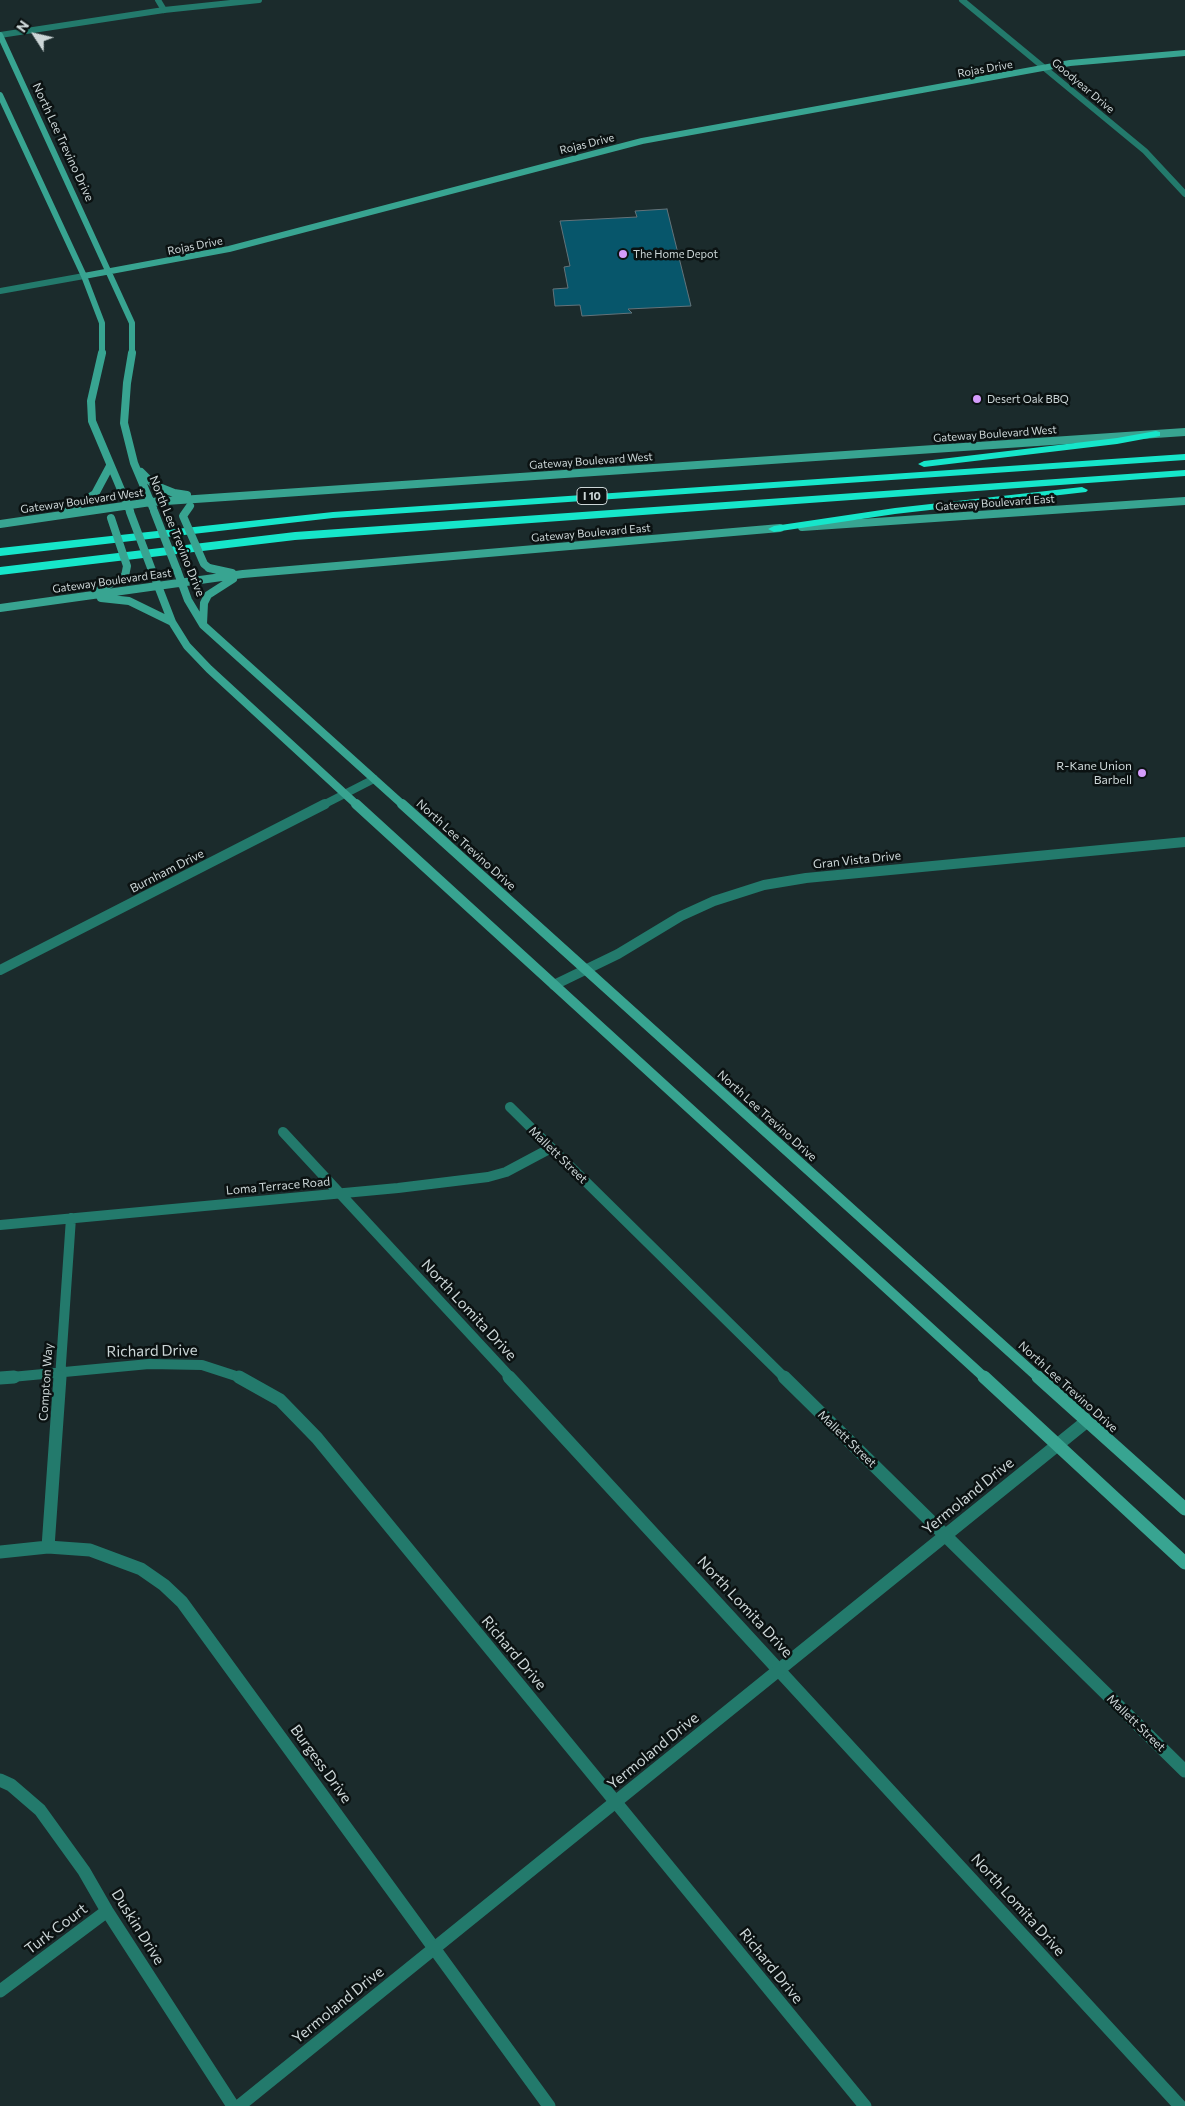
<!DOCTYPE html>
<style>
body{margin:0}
#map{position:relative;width:1185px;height:2106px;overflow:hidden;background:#1b2b2c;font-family:Commissioner,sans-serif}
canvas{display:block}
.north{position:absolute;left:10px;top:10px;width:50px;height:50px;-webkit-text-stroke:4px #0b1212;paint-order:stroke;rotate:305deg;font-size:14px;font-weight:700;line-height:20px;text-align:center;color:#ccd6d7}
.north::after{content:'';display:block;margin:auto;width:18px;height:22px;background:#ccd6d7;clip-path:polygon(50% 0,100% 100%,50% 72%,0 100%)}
</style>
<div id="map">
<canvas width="1185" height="2106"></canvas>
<div class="north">N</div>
</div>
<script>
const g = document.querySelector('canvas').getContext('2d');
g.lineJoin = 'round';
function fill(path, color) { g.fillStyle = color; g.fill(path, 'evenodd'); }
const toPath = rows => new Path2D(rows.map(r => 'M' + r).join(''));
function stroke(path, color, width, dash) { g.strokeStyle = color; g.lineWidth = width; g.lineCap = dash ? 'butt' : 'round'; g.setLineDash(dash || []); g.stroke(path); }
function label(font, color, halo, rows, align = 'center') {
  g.font = font + ' Commissioner,sans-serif'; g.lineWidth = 5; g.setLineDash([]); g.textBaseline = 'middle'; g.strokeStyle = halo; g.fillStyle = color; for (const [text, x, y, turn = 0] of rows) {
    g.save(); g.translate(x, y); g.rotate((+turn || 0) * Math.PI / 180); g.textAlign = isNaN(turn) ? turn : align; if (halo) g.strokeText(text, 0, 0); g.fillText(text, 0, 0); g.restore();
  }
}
const building = toPath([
 [667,209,691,306,628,309,632,313,582,316,580,305,555,306,553,289,568,288,564,267,570,266,560,221,637,217,635,211,667,209]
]);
fill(building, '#07566b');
stroke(building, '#63737a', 1);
stroke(toPath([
 [158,0,164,10]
]), '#237a6c', 6);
stroke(toPath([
 [554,985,618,954,681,916,714,901,764,885,806,878,1185,842],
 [510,1107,785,1378],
 [283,1132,511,1378],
 [0,1225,398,1188,488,1177,506,1172,551,1148],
 [1,1378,149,1364,202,1365,242,1378],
 [60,1378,71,1218]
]), '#237a6c', 10);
stroke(toPath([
 [239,1377,280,1400,317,1438,865,2106],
 [509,1377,1180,2106],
 [784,1377,1185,1771],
 [0,1378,14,1377],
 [48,1547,60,1377],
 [0,1552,48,1547,90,1550,141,1569,164,1585,182,1602,549,2106],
 [0,1780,11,1785,40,1810,84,1871,107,1911,233,2106],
 [0,1991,107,1911]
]), '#237a6c', 13);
stroke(toPath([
 [962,0,1145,151,1185,194],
 [0,35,164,10,259,0],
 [0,291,84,276]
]), '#237a6c', 6);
stroke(toPath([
 [323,805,374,779]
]), '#237a6c', 8);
stroke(toPath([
 [0,970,325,804]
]), '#237a6c', 10);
stroke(toPath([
 [239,2106,1087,1421]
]), '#237a6c', 13);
stroke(toPath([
 [0,35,132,323,132,355],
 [0,95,84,276,102,323,102,355],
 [84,276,229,249,642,141,1070,63,1185,53]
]), '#38a491', 6);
stroke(toPath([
 [102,353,91,401,92,421,130,511],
 [132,353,127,383,124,423,134,463,153,508],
 [141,472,154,485,174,493,187,495],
 [68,511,95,494,110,466],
 [0,524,151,502,1185,432],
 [802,527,1185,501],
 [209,568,232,573],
 [177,570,188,600,203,625,403,805],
 [153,573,172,622,187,646,209,669,357,805],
 [95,592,125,576],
 [101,598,129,601,172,622],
 [0,608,243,574,780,528],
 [203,624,204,603,208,595,233,579]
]), '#38a491', 8);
stroke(toPath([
 [356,804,985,1378],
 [402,804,1039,1378]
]), '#38a491', 10);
stroke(toPath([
 [984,1377,1185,1563],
 [1038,1377,1185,1509]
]), '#38a491', 13);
fill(toPath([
 [1156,431,1160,432,1160,436,1117,444,924,467,918,464,924,461,1117,438,1156,431],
 [1185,454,1185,460,333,518,0,556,0,548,333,512,1185,454],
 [1185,470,1185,476,295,540,0,575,0,567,295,532,1185,470],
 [1082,487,1088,490,1086,492,895,514,774,532,768,529,774,526,895,508,1082,487]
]), '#16e6ca');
stroke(toPath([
 [190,506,183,516,204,564,209,568],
 [154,511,177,570],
 [130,512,153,573],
 [111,518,127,566,125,576]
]), '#38a491', 8);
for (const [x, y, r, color] of [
 [623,254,5,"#d49cfb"],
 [977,399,5,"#d49cfb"],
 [1142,773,5,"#d49cfb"]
]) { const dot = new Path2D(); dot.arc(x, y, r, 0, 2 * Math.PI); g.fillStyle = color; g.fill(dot); stroke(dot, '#0b1212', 2); }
label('11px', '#ccd6d7', '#0b1212', [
 ["Rojas Drive",985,69,-10],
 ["Goodyear Drive",1083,86,40],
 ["Rojas Drive",587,144,-14],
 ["Rojas Drive",195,246,-11],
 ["Gateway Boulevard West",995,434,-4],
 ["Gateway Boulevard West",591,461,-4],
 ["Gateway Boulevard West",82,501,-8],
 ["Gateway Boulevard East",995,503,-4],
 ["Gateway Boulevard East",591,533,-5],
 ["Gateway Boulevard East",112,581,-8]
]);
label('11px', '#ccd6d7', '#0b1212', [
 ["The Home Depot",633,254],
 ["Desert Oak BBQ",987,399]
], 'left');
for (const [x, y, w] of [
 [592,496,30]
]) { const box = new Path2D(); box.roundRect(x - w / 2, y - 8.5, w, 17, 4); g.fillStyle = '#0b1212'; g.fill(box); stroke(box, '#ccd6d7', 1); }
label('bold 11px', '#ccd6d7', null, [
 ["I 10",592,496]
]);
label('12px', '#ccd6d7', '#0b1212', [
 ["North Lee Trevino Drive",63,142,65],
 ["North Lee Trevino Drive",177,536,68],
 ["North Lee Trevino Drive",466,845,42],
 ["Gran Vista Drive",857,860,-6],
 ["Burnham Drive",167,871,-27],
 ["North Lee Trevino Drive",767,1116,42],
 ["Mallett Street",558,1155,44],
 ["Loma Terrace Road",278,1186,-5],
 ["Compton Way",46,1382,-86],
 ["North Lee Trevino Drive",1068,1387,42],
 ["Mallett Street",847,1439,44],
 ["Mallett Street",1136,1723,44]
]);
label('12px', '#ccd6d7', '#0b1212', [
 ["R-Kane Union",1132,766],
 ["Barbell",1132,780]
], 'right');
label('15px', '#ccd6d7', '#0b1212', [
 ["North Lomita Drive",469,1310,47],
 ["Richard Drive",152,1351,-1],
 ["Yermoland Drive",968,1496,-39],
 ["North Lomita Drive",745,1607,47],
 ["Richard Drive",514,1653,50],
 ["Yermoland Drive",653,1751,-39],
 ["Burgess Drive",321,1764,54],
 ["North Lomita Drive",1018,1905,48],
 ["Duskin Drive",138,1927,58],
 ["Turk Court",56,1929,-37],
 ["Richard Drive",771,1966,51],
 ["Yermoland Drive",338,2005,-39]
]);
</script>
